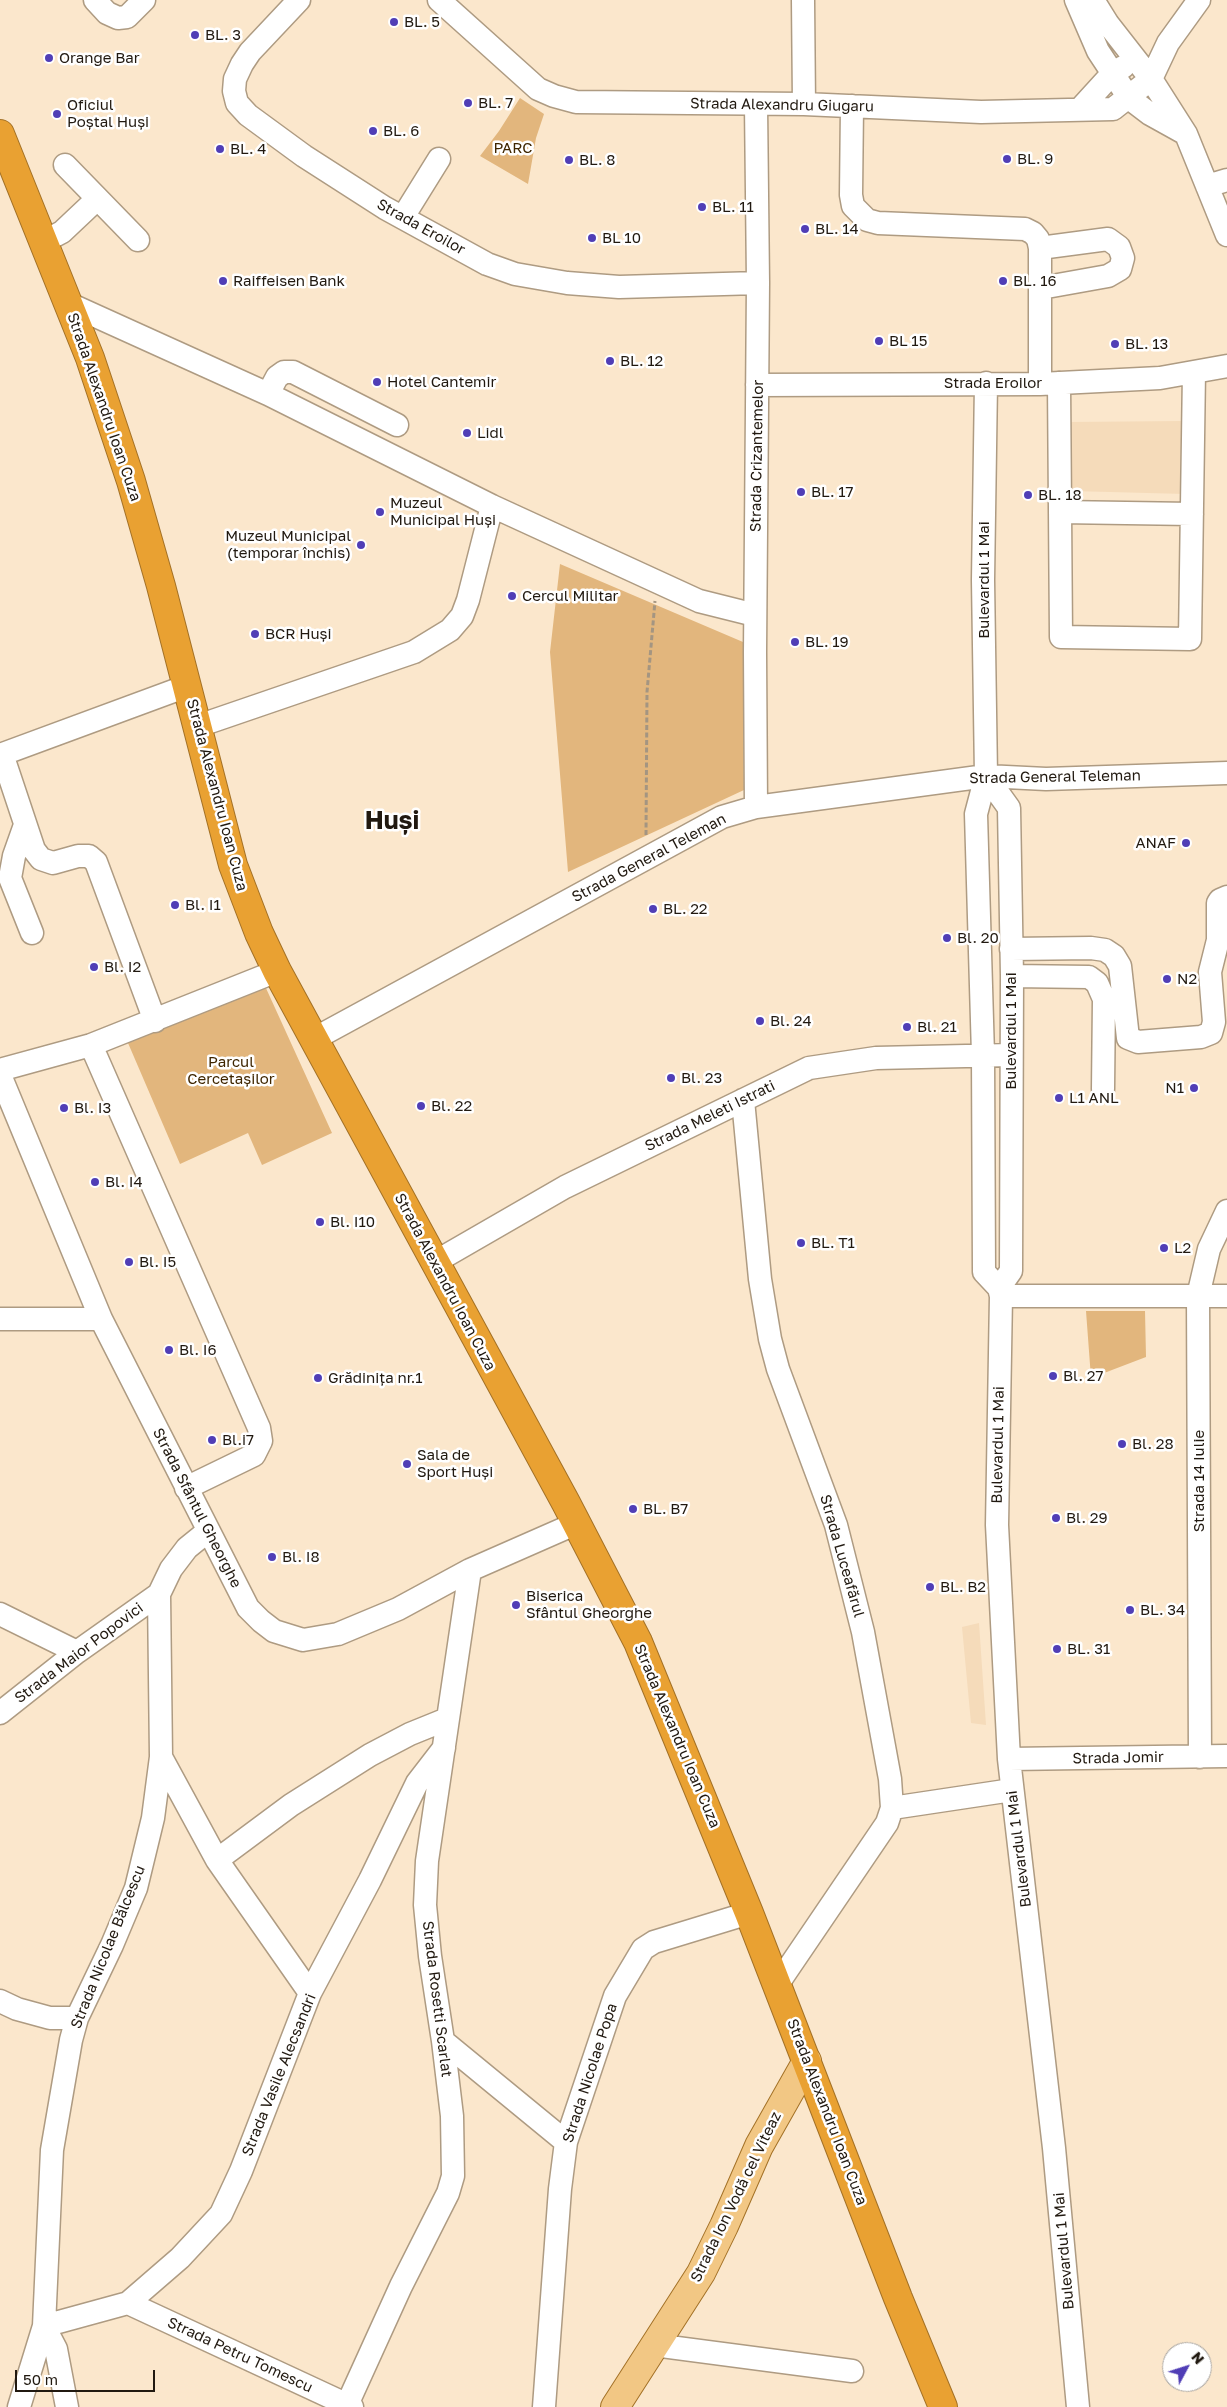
<!DOCTYPE html>
<meta charset="utf-8">
<style>
body{margin:0}
#map{position:relative;width:1227px;height:2407px;overflow:hidden;background:#fbe7cc;font-family:"Golos Text",sans-serif}
canvas{display:block}
.north{position:absolute;left:1162px;top:2342px;width:50px;height:50px;box-sizing:border-box;background:#fff;border:1px solid #a6a39f;border-radius:50%;rotate:50deg;font-size:14px;font-weight:700;line-height:20px;text-align:center;color:#211910}
.north::after{content:'';display:block;margin:auto;width:18px;height:22px;background:#503eb6;clip-path:polygon(50% 0,100% 100%,50% 72%,0 100%)}
.scale{position:absolute;left:15px;top:2370px;width:140px;height:22px;box-sizing:border-box;border:2px solid #211910;border-top:0;padding-left:6px;font-size:15px;line-height:18px;white-space:nowrap;color:#211910;-webkit-text-stroke:4px #fff;paint-order:stroke}
</style>
<div id="map">
<canvas width="1227" height="2407"></canvas>
<div class="north">N</div>
<div class="scale">50 m</div>
</div>
<script>
const g = document.querySelector('canvas').getContext('2d');
g.lineJoin = 'round';
function fill(path, color) { g.fillStyle = color; g.fill(path, 'evenodd'); }
const toPath = rows => new Path2D(rows.map(r => 'M' + r).join(''));
function stroke(path, color, width, dash) { g.strokeStyle = color; g.lineWidth = width; g.lineCap = dash ? 'butt' : 'round'; g.setLineDash(dash || []); g.stroke(path); }
function label(font, color, halo, rows, align = 'center') {
  g.font = font + ' "Golos Text",sans-serif'; g.lineWidth = 5; g.setLineDash([]); g.textBaseline = 'middle'; g.strokeStyle = halo; g.fillStyle = color; for (const [text, x, y, turn = 0] of rows) {
    g.save(); g.translate(x, y); g.rotate((+turn || 0) * Math.PI / 180); g.textAlign = isNaN(turn) ? turn : align; if (halo) g.strokeText(text, 0, 0); g.fillText(text, 0, 0); g.restore();
  }
}
fill(toPath([
 [1183,421,1185,494,1072,491,1068,422],
 [979,1623,986,1725,971,1723,962,1627]
]), '#f5dbba');
fill(toPath([
 [520,98,544,114,536,138,528,184,480,156,499,131],
 [560,564,743,642,744,790,568,872,550,652],
 [265,986,332,1133,262,1165,248,1133,180,1164,128,1043],
 [1086,1311,1145,1311,1146,1357,1091,1378]
]), '#e2b67d');
const minor = toPath([
 [95,0,107,13,118,18,127,17,144,0],
 [299,0,250,52,242,64,235,79,234,91,237,103,248,115,304,156,385,208,487,264,515,274,567,283,619,287,758,283],
 [439,0,538,89,554,96,576,102,804,104,981,112,1113,109,1151,79,1168,43,1199,0],
 [803,0,804,104],
 [1076,0,1098,51,1129,98,1150,114,1186,134],
 [1093,0,1108,24,1151,79,1186,134,1227,235],
 [852,106,851,195,853,206,867,220,878,223,1025,229,1033,233,1038,239,1040,248,1040,384],
 [1081,108,1112,74,1123,67],
 [65,165,138,240],
 [1207,186,1227,180],
 [403,217,439,159],
 [43,242,62,232,97,199],
 [1040,248,1108,239,1119,247,1123,258,1120,269,1108,276,1041,288],
 [67,303,268,394,492,506,699,601,755,615],
 [986,383,983,580,986,776,976,814,983,1055,984,1272,999,1288,1001,1296,997,1525,1009,1759,1054,2148,1078,2407],
 [1059,383,1061,637,1190,639,1194,372],
 [757,385,1040,384,1160,378,1227,366],
 [268,394,277,377,284,372,293,372,397,425],
 [1060,512,1192,514],
 [198,726,414,652,450,630,462,616,468,600,492,506],
 [2,754,34,850,41,859,53,863,78,856,89,856,96,862,155,1021],
 [0,755,187,686],
 [986,776,1009,808,1012,976,1011,1271,999,1288],
 [756,807,755,652,758,283,756,105],
 [25,825,14,856,10,878,32,933],
 [1011,949,1091,948,1105,950,1114,956,1120,966,1128,1038,1138,1042,1201,1037,1211,1033,1214,1022,1210,972,1218,940,1218,903,1220,900,1227,897],
 [1012,976,1089,977,1097,983,1104,999,1103,1089],
 [314,1039,722,817,756,807,986,776,1046,779,1227,773],
 [91,1045,259,1428,261,1441,254,1455,186,1488],
 [0,1070,91,1045,277,971],
 [0,1075,101,1319,248,1608,261,1621,274,1631,303,1640,338,1634,398,1609,470,1570,577,1523],
 [743,1100,760,1279,770,1339,778,1369,836,1525,863,1632,890,1779,892,1808,887,1823,777,1985],
 [435,1262,565,1187,809,1068,876,1058,1011,1055],
 [1001,1296,1227,1296],
 [0,1319,101,1319],
 [0,1614,77,1652],
 [0,1713,77,1652,159,1594],
 [161,1757,217,1860,310,1993],
 [1200,1757,1198,1296,1209,1249,1227,1211],
 [1009,1759,1227,1756],
 [892,1808,1012,1790],
 [217,1860,291,1805,370,1755,410,1734,447,1719],
 [0,2001,17,2009,50,2018,77,2018],
 [443,2041,566,2142],
 [128,2303,352,2407],
 [44,2326,128,2303,180,2258,221,2214,241,2171,310,1993,370,1880,417,1783,444,1748],
 [44,2326,56,2349,67,2407],
 [654,2345,852,2371],
 [19,2407,44,2326,52,2150,71,2040,77,2018,112,1945,136,1888,153,1818,161,1757,159,1594,171,1569,187,1548,208,1531],
 [346,2407,401,2286,448,2193,453,2176,452,2116,443,2041,430,1956,425,1905,427,1861,470,1570],
 [544,2407,560,2189,566,2142,615,1996,643,1949,654,1942,749,1913]
]);
const major = toPath([
 [615,2407,701,2273,724,2226,759,2146,807,2061]
]);
const highway = toPath([
 [0,134,90,358,131,481,161,586,233,865,259,933,277,971,566,1503,638,1642,749,1913,898,2298,943,2407]
]);
stroke(minor, '#ae9b82', 25);
stroke(major, '#a37126', 30);
stroke(highway, '#a37126', 30);
stroke(toPath([
 [646,835,647,692,655,601]
]), '#a49581', 3, [5, 2.5]);
stroke(minor, '#fff', 22);
stroke(major, '#f2c784', 28);
stroke(highway, '#e9a132', 28);
for (const [x, y, r, color] of [
 [394,22,5,"#503eb6"],
 [195,35,5,"#503eb6"],
 [49,58,5,"#503eb6"],
 [468,103,5,"#503eb6"],
 [57,114,5,"#503eb6"],
 [373,131,5,"#503eb6"],
 [220,149,5,"#503eb6"],
 [1007,159,5,"#503eb6"],
 [569,160,5,"#503eb6"],
 [702,207,5,"#503eb6"],
 [805,229,5,"#503eb6"],
 [592,238,5,"#503eb6"],
 [223,281,5,"#503eb6"],
 [1003,281,5,"#503eb6"],
 [879,341,5,"#503eb6"],
 [1115,344,5,"#503eb6"],
 [610,361,5,"#503eb6"],
 [377,382,5,"#503eb6"],
 [467,433,5,"#503eb6"],
 [801,492,5,"#503eb6"],
 [1028,495,5,"#503eb6"],
 [380,512,5,"#503eb6"],
 [361,545,5,"#503eb6"],
 [512,596,5,"#503eb6"],
 [255,634,5,"#503eb6"],
 [795,642,5,"#503eb6"],
 [1186,843,5,"#503eb6"],
 [175,905,5,"#503eb6"],
 [653,909,5,"#503eb6"],
 [947,938,5,"#503eb6"],
 [94,967,5,"#503eb6"],
 [1167,979,5,"#503eb6"],
 [760,1021,5,"#503eb6"],
 [907,1027,5,"#503eb6"],
 [671,1078,5,"#503eb6"],
 [1194,1088,5,"#503eb6"],
 [1059,1098,5,"#503eb6"],
 [421,1106,5,"#503eb6"],
 [64,1108,5,"#503eb6"],
 [95,1182,5,"#503eb6"],
 [320,1222,5,"#503eb6"],
 [801,1243,5,"#503eb6"],
 [1164,1248,5,"#503eb6"],
 [129,1262,5,"#503eb6"],
 [169,1350,5,"#503eb6"],
 [1053,1376,5,"#503eb6"],
 [318,1378,5,"#503eb6"],
 [212,1440,5,"#503eb6"],
 [1122,1444,5,"#503eb6"],
 [407,1464,5,"#503eb6"],
 [633,1509,5,"#503eb6"],
 [1056,1518,5,"#503eb6"],
 [272,1557,5,"#503eb6"],
 [930,1587,5,"#503eb6"],
 [516,1605,5,"#503eb6"],
 [1130,1610,5,"#503eb6"],
 [1057,1649,5,"#503eb6"]
]) { const dot = new Path2D(); dot.arc(x, y, r, 0, 2 * Math.PI); g.fillStyle = color; g.fill(dot); stroke(dot, '#fff', 2); }
label('15px', '#211910', '#fff', [
 ["BL. 5",404,22],
 ["BL. 3",205,35],
 ["Orange Bar",59,58],
 ["BL. 7",478,103],
 ["Oficiul",67,105],
 ["Poștal Huși",67,122],
 ["BL. 6",383,131],
 ["BL. 4",230,149],
 ["BL. 9",1017,159],
 ["BL. 8",579,160],
 ["BL. 11",712,207],
 ["BL. 14",815,229],
 ["BL 10",602,238],
 ["Raiffeisen Bank",233,281],
 ["BL. 16",1013,281],
 ["BL 15",889,341],
 ["BL. 13",1125,344],
 ["BL. 12",620,361],
 ["Hotel Cantemir",387,382],
 ["Lidl",477,433],
 ["BL. 17",811,492],
 ["BL. 18",1038,495],
 ["Muzeul",390,503],
 ["Municipal Huși",390,520],
 ["Muzeul Municipal",351,536,"right"],
 ["(temporar închis)",351,553,"right"],
 ["Cercul Militar",522,596],
 ["BCR Huși",265,634],
 ["BL. 19",805,642],
 ["ANAF",1176,843,"right"],
 ["Bl. I1",185,905],
 ["BL. 22",663,909],
 ["Bl. 20",957,938],
 ["Bl. I2",104,967],
 ["N2",1177,979],
 ["Bl. 24",770,1021],
 ["Bl. 21",917,1027],
 ["Bl. 23",681,1078],
 ["N1",1184,1088,"right"],
 ["L1 ANL",1069,1098],
 ["Bl. 22",431,1106],
 ["Bl. I3",74,1108],
 ["Bl. I4",105,1182],
 ["Bl. I10",330,1222],
 ["BL. T1",811,1243],
 ["L2",1174,1248],
 ["Bl. I5",139,1262],
 ["Bl. I6",179,1350],
 ["Bl. 27",1063,1376],
 ["Grădinița nr.1",328,1378],
 ["Bl.i7",222,1440],
 ["Bl. 28",1132,1444],
 ["Sala de",417,1455],
 ["Sport Huși",417,1472],
 ["BL. B7",643,1509],
 ["Bl. 29",1066,1518],
 ["Bl. I8",282,1557],
 ["BL. B2",940,1587],
 ["Biserica",526,1596],
 ["Sfântul Gheorghe",526,1613],
 ["BL. 34",1140,1610],
 ["BL. 31",1067,1649]
], 'left');
label('15px', '#211910', '#fff', [
 ["Strada Alexandru Giugaru",782,105,1],
 ["Strada Eroilor",421,227,29],
 ["Strada Eroilor",993,383],
 ["Strada Alexandru Ioan Cuza",104,407,71],
 ["Strada Crizantemelor",757,456,-89],
 ["Bulevardul 1 Mai",984,580,-90],
 ["Strada General Teleman",1055,777,-1],
 ["Strada Alexandru Ioan Cuza",217,795,75],
 ["Strada General Teleman",649,858,-28],
 ["Bulevardul 1 Mai",1011,1031,-90],
 ["Strada Meleti Istrati",710,1116,-26],
 ["Strada Alexandru Ioan Cuza",445,1282,62],
 ["Bulevardul 1 Mai",998,1445,-89],
 ["Strada 14 Iulie",1199,1481,-90],
 ["Strada Sfântul Gheorghe",197,1508,63],
 ["Strada Luceafărul",842,1556,74],
 ["Strada Maior Popovici",79,1653,-37],
 ["Strada Alexandru Ioan Cuza",677,1736,67],
 ["Strada Jomir",1118,1758,-1],
 ["Bulevardul 1 Mai",1019,1849,-97],
 ["Strada Nicolae Bălcescu",108,1947,-68],
 ["Strada Rosetti Scarlat",437,1999,83],
 ["Strada Nicolae Popa",590,2073,-72],
 ["Strada Vasile Alecsandri",279,2075,-68],
 ["Strada Alexandru Ioan Cuza",827,2112,69],
 ["Strada Ion Vodă cel Viteaz",736,2197,-64],
 ["Bulevardul 1 Mai",1064,2251,-95],
 ["Strada Petru Tomescu",240,2355,25]
]);
label('15px', '#3f2600', '#fff', [
 ["PARC",513,148],
 ["Parcul",231,1062],
 ["Cercetașilor",231,1079]
]);
label('bold 25px', '#211910', '#fff', [
 ["Huși",392,821]
]);
</script>
